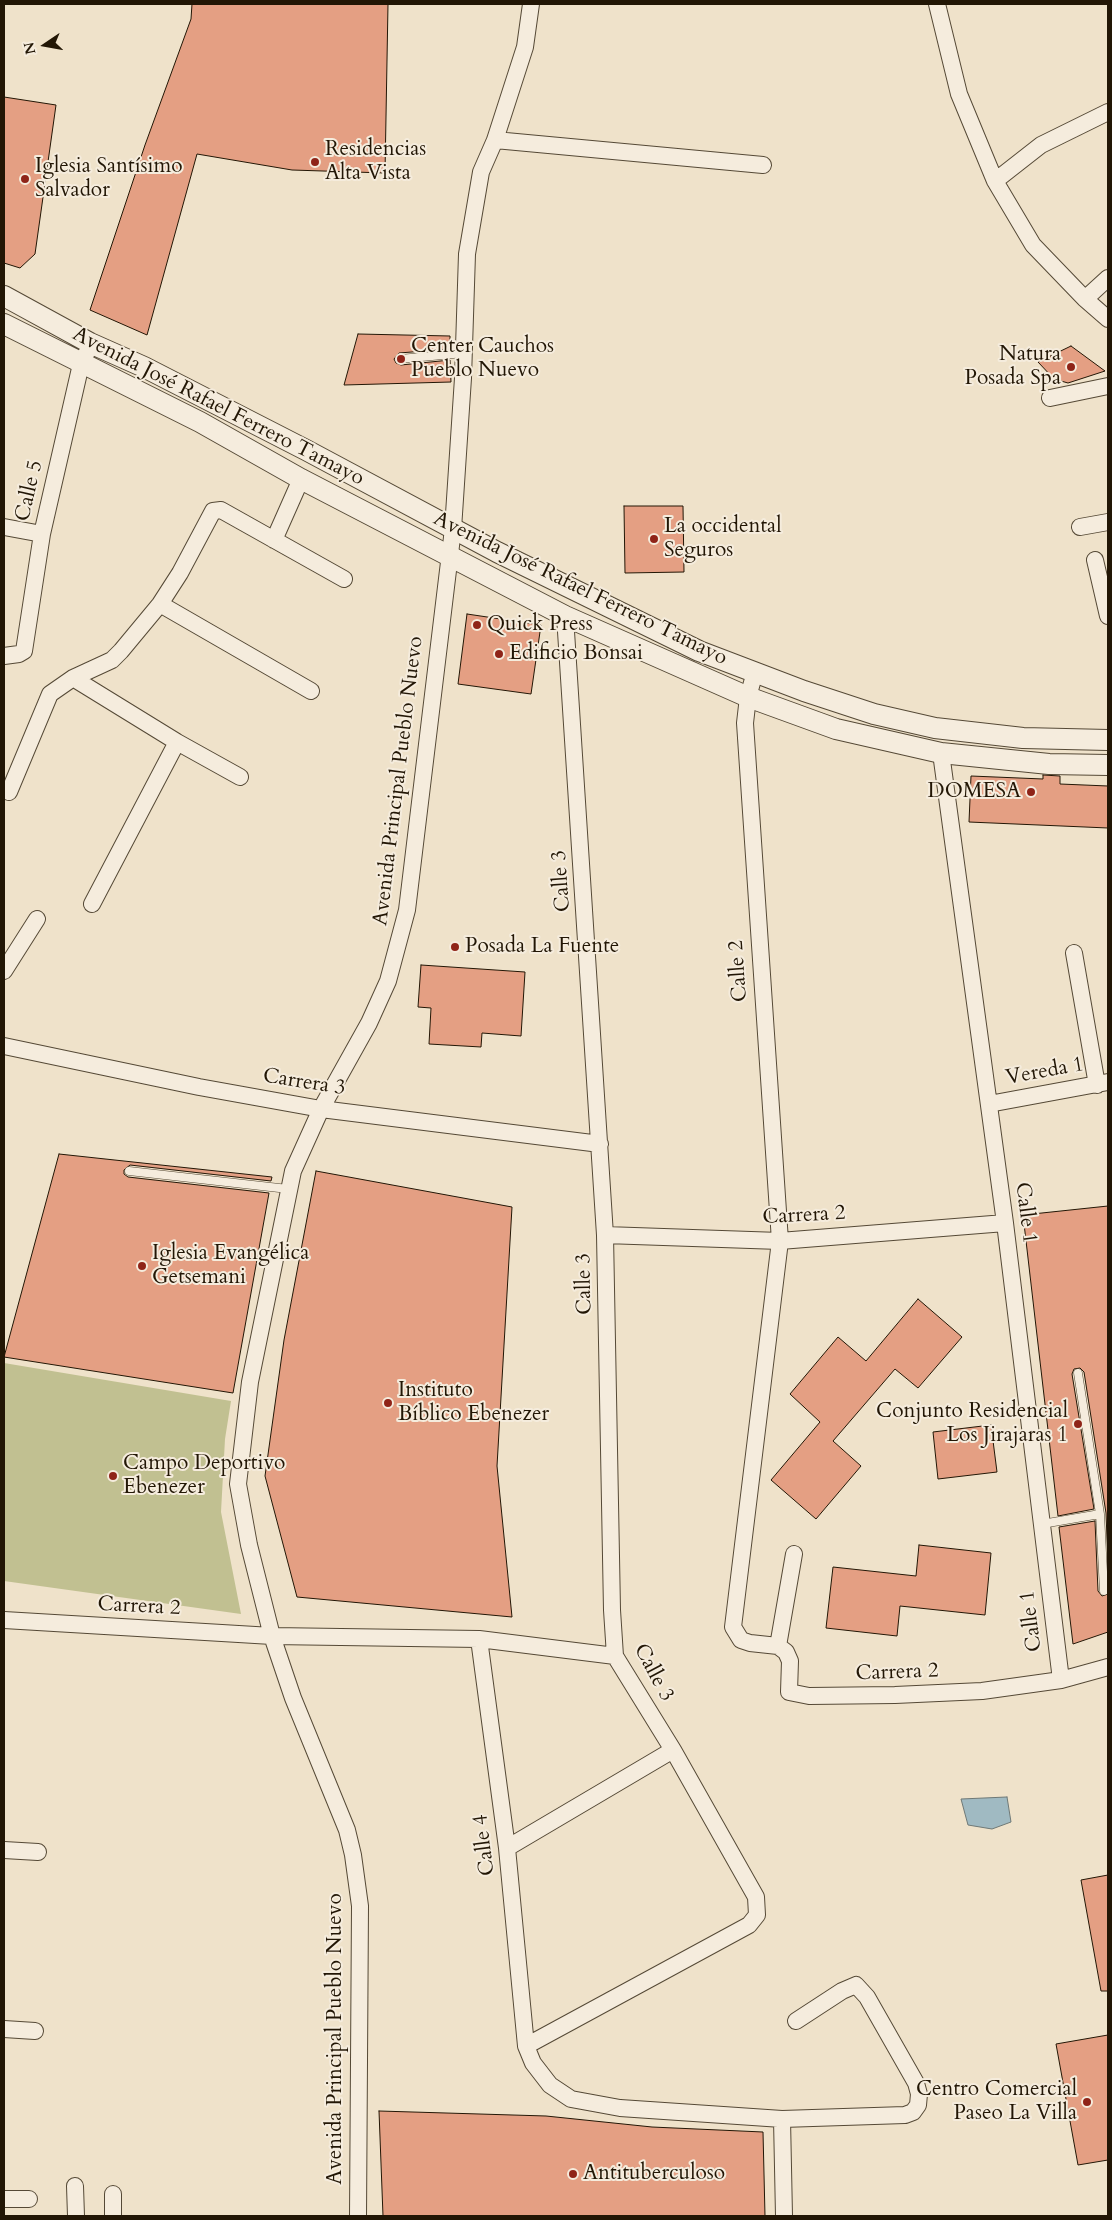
<!DOCTYPE html>
<meta charset="utf-8">
<style>
body{margin:0}
#map{position:relative;width:1112px;height:2220px;overflow:hidden;background:#efe2ca;font-family:Cardo,serif}
canvas{display:block}
.frame{position:absolute;inset:0;border:5px solid #221605;pointer-events:none}
.north{position:absolute;left:20px;top:20px;width:50px;height:50px;-webkit-text-stroke:4px #f5ecdd;paint-order:stroke;rotate:258deg;font-size:14px;font-weight:700;line-height:20px;text-align:center;color:#221605}
.north::after{content:'';display:block;margin:auto;width:18px;height:22px;background:#221605;clip-path:polygon(50% 0,100% 100%,50% 72%,0 100%)}
</style>
<div id="map">
<canvas width="1112" height="2220"></canvas>
<div class="frame"></div>
<div class="north">N</div>
</div>
<script>
const g = document.querySelector('canvas').getContext('2d');
g.lineJoin = 'round';
function fill(path, color) { g.fillStyle = color; g.fill(path, 'evenodd'); }
const toPath = rows => new Path2D(rows.map(r => 'M' + r).join(''));
function stroke(path, color, width, dash) { g.strokeStyle = color; g.lineWidth = width; g.lineCap = dash ? 'butt' : 'round'; g.setLineDash(dash || []); g.stroke(path); }
function label(font, color, halo, rows, align = 'center') {
  g.font = font + ' Cardo,serif'; g.lineWidth = 4; g.setLineDash([]); g.textBaseline = 'middle'; g.strokeStyle = halo; g.fillStyle = color; for (const [text, x, y, turn = 0] of rows) {
    g.save(); g.translate(x, y); g.rotate((+turn || 0) * Math.PI / 180); g.textAlign = isNaN(turn) ? turn : align; if (halo) g.strokeText(text, 0, 0); g.fillText(text, 0, 0); g.restore();
  }
}
fill(toPath([
 [4,1363,231,1401,225,1439,221,1512,241,1614,4,1581]
]), '#c1c091');
const water = toPath([
 [1007,1797,1011,1822,992,1829,968,1825,961,1799,1007,1797]
]);
fill(water, '#a0bac2');
stroke(water, '#6e7876', 1);
const building = toPath([
 [192,4,388,4,385,173,292,170,197,154,147,335,90,310,145,145,191,19,192,4],
 [4,97,56,105,35,254,20,268,4,263,4,97],
 [358,334,450,336,450,349,399,353,394,359,396,363,401,365,450,360,451,382,344,385,358,334],
 [1071,346,1105,371,1068,383,1054,379,1038,362,1071,346],
 [624,506,683,506,684,572,625,573,624,506],
 [467,614,541,625,531,694,458,684,467,614],
 [1043,775,1060,776,1060,784,1108,786,1108,828,969,822,971,776,1043,779,1043,775],
 [421,965,525,972,521,1036,482,1033,481,1047,429,1044,431,1008,418,1007,421,965],
 [59,1154,272,1177,271,1181,130,1165,124,1170,124,1174,128,1177,269,1193,233,1393,4,1357,59,1154],
 [316,1171,512,1207,497,1466,512,1617,297,1597,265,1476,284,1340,316,1171],
 [1108,1206,1108,1564,1106,1513,1084,1372,1080,1368,1074,1369,1072,1374,1094,1509,1058,1516,1023,1215,1108,1206],
 [918,1299,962,1337,918,1388,895,1369,833,1441,861,1466,816,1519,771,1480,820,1422,790,1394,838,1337,866,1361,918,1299],
 [991,1425,997,1472,938,1479,933,1432,991,1425],
 [1095,1521,1098,1591,1102,1596,1108,1594,1108,1632,1073,1644,1059,1527,1095,1521],
 [919,1545,991,1553,985,1615,900,1606,897,1636,826,1628,833,1567,916,1576,919,1545],
 [1108,1875,1108,1991,1101,1991,1081,1880,1108,1875],
 [1108,2035,1108,2160,1078,2165,1056,2044,1108,2035],
 [379,2111,546,2116,652,2127,763,2132,765,2216,383,2216,379,2111]
]);
fill(building, '#e49f83');
stroke(building, '#221605', 1);
const service = toPath([
 [400,359,464,353],
 [129,1171,288,1189],
 [1100,1514,1104,1591],
 [1042,1524,1100,1514,1078,1373]
]);
const minor = toPath([
 [937,4,959,94,995,181,1033,245,1085,299,1108,319],
 [495,140,763,165],
 [995,181,1041,145,1108,112],
 [1085,299,1108,278],
 [1050,398,1108,386],
 [4,527,42,534],
 [1080,527,1108,522],
 [274,540,301,479],
 [1095,560,1108,616],
 [160,604,311,691],
 [4,656,19,654,24,651,42,534,81,364,87,352],
 [755,672,748,697,745,723,780,1241,733,1627,741,1640,750,1643,778,1646,786,1652,790,1661,789,1692,809,1696,895,1695,982,1691,1061,1680,1108,1667],
 [73,678,177,742,240,777],
 [941,753,1005,1223,1061,1680],
 [9,792,50,694,73,678,112,660,121,651,160,604,180,573,213,511,221,510,344,579],
 [92,904,177,742],
 [1074,953,1097,1085],
 [4,971,37,919],
 [4,1046,199,1087,321,1109,600,1144],
 [989,1104,1108,1082],
 [605,1235,780,1241,1005,1223],
 [4,1620,272,1636,479,1639,615,1656],
 [479,1639,507,1848,526,2046,533,2063,550,2085,571,2099,620,2108,782,2119,905,2115,913,2112,918,2105,919,2094,916,2083,867,1997,856,1985,842,1991,796,2021],
 [778,1646,794,1554],
 [507,1848,673,1750],
 [4,1850,38,1852],
 [4,2029,35,2031],
 [526,2046,749,1925,757,1915,756,1897,673,1750,615,1656,612,1610,605,1235,565,616],
 [782,2119,784,2216],
 [75,2186,76,2216],
 [113,2194,113,2216],
 [4,2199,29,2199],
 [358,2216,360,1906,353,1855,347,1830,293,1698,272,1636,249,1545,238,1484,250,1382,293,1171,321,1109,369,1023,388,981,407,910,453,529,463,378,467,254,481,172,495,140,525,47,531,4]
]);
const tertiary = toPath([
 [4,296,90,343,144,367,306,450,497,552,699,651,804,691,874,714,935,728,1023,738,1108,740],
 [4,324,200,422,301,479,565,616,748,697,836,729,941,753,1049,764,1108,765]
]);
stroke(service, '#554936', 9);
stroke(minor, '#554936', 18);
stroke(tertiary, '#554936', 22);
stroke(service, '#f5ecdd', 8);
stroke(minor, '#f5ecdd', 16);
stroke(tertiary, '#f5ecdd', 20);
for (const [x, y, r, color] of [
 [315,162,5,"#8f2418"],
 [25,179,5,"#8f2418"],
 [401,359,5,"#8f2418"],
 [1071,367,5,"#8f2418"],
 [654,539,5,"#8f2418"],
 [477,625,5,"#8f2418"],
 [499,654,5,"#8f2418"],
 [1031,792,5,"#8f2418"],
 [455,947,5,"#8f2418"],
 [142,1266,5,"#8f2418"],
 [388,1403,5,"#8f2418"],
 [1078,1424,5,"#8f2418"],
 [113,1476,5,"#8f2418"],
 [1087,2102,5,"#8f2418"],
 [573,2174,5,"#8f2418"]
]) { const dot = new Path2D(); dot.arc(x, y, r, 0, 2 * Math.PI); g.fillStyle = color; g.fill(dot); stroke(dot, '#f5ecdd', 2); }
label('21px', '#221605', '#f5ecdd', [
 ["Residencias",325,150],
 ["Alta Vista",325,174],
 ["Iglesia Santísimo",35,167],
 ["Salvador",35,191],
 ["Center Cauchos",411,347],
 ["Pueblo Nuevo",411,371],
 ["Natura",1061,355,"right"],
 ["Posada Spa",1061,379,"right"],
 ["La occidental",664,527],
 ["Seguros",664,551],
 ["Quick Press",487,625],
 ["Edificio Bonsai",509,654],
 ["DOMESA",1021,792,"right"],
 ["Posada La Fuente",465,947],
 ["Iglesia Evangélica",152,1254],
 ["Getsemani",152,1278],
 ["Instituto",398,1391],
 ["Bíblico Ebenezer",398,1415],
 ["Conjunto Residencial",1068,1412,"right"],
 ["Los Jirajaras 1",1068,1436,"right"],
 ["Campo Deportivo",123,1464],
 ["Ebenezer",123,1488],
 ["Centro Comercial",1077,2090,"right"],
 ["Paseo La Villa",1077,2114,"right"],
 ["Antituberculoso",583,2174]
], 'left');
label('21px', '#221605', '#f5ecdd', [
 ["Avenida José Rafael Ferrero Tamayo",218,407,27],
 ["Calle 5",30,491,-77],
 ["Avenida José Rafael Ferrero Tamayo",580,589,26],
 ["Avenida Principal Pueblo Nuevo",399,781,-83],
 ["Calle 3",562,881,-94],
 ["Calle 2",739,971,-94],
 ["Vereda 1",1045,1072,-10],
 ["Carrera 3",304,1083,9],
 ["Calle 1",1025,1213,83],
 ["Carrera 2",804,1216,-3],
 ["Calle 3",585,1284,-91],
 ["Carrera 2",139,1607,3],
 ["Calle 1",1032,1621,-97],
 ["Calle 3",653,1673,62],
 ["Carrera 2",897,1673,-2],
 ["Calle 4",485,1845,-97],
 ["Avenida Principal Pueblo Nuevo",336,2039,-90]
]);
</script>
